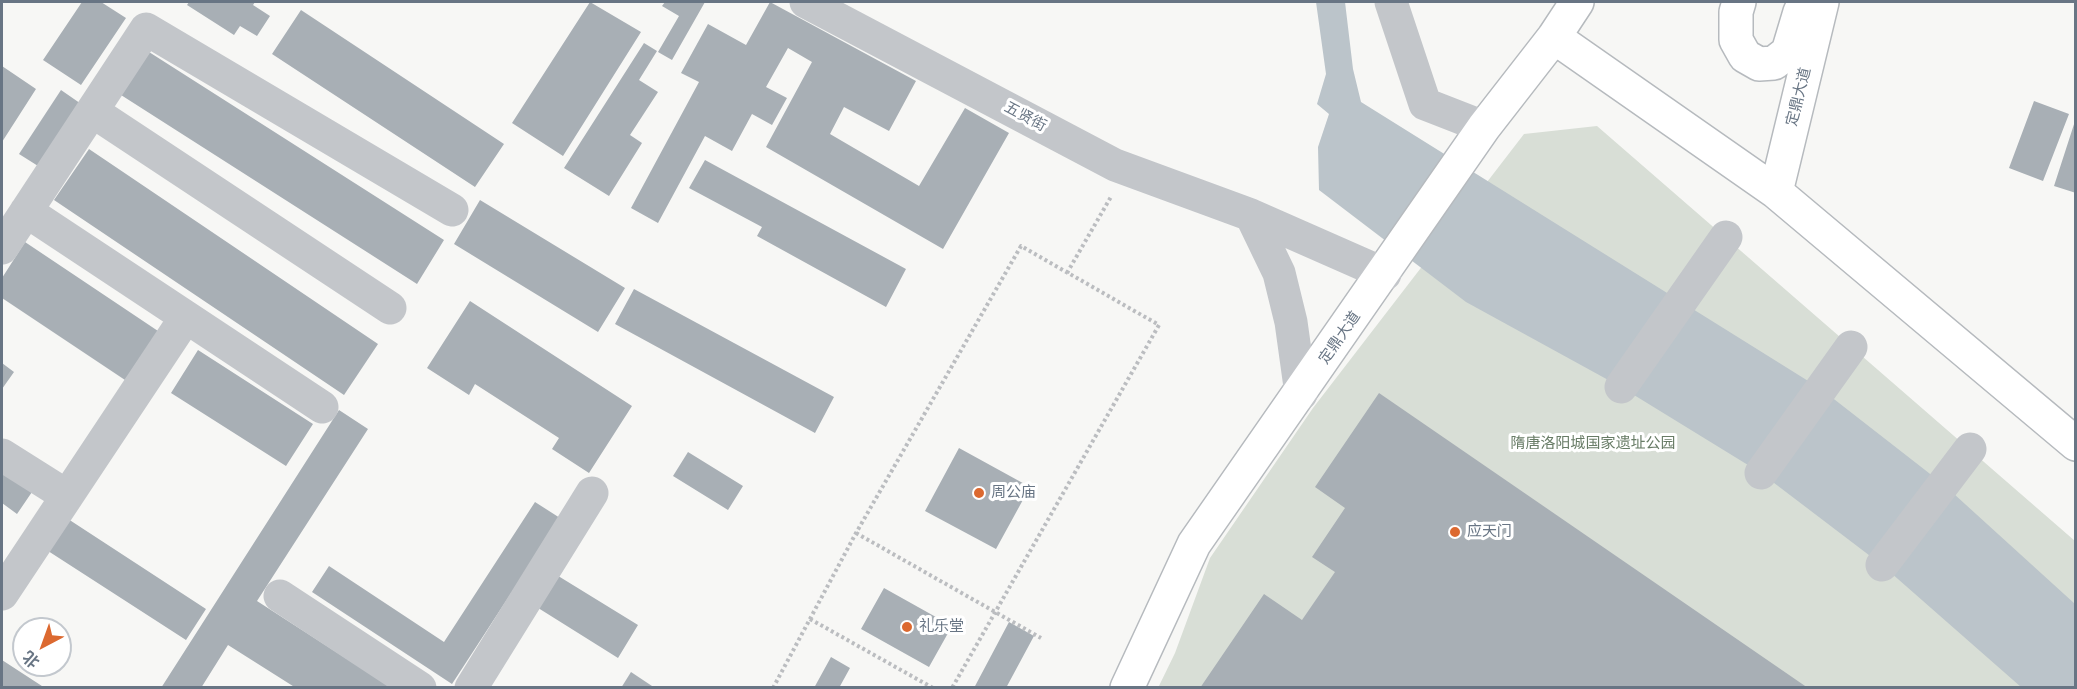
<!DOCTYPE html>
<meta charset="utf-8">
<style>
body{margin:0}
#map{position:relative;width:2077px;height:689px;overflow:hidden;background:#f7f7f5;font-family:Helvetica,"Noto Sans SC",sans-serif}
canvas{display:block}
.frame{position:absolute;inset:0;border:3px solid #687584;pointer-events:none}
.north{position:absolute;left:12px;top:617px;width:60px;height:60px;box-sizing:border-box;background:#fff;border:2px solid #c3c8ce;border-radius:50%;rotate:221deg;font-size:16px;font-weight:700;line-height:24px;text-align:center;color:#687584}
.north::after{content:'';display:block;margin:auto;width:21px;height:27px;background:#dc6930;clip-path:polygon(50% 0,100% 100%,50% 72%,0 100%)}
</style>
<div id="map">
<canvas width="2077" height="689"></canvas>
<div class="frame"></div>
<div class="north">北</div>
</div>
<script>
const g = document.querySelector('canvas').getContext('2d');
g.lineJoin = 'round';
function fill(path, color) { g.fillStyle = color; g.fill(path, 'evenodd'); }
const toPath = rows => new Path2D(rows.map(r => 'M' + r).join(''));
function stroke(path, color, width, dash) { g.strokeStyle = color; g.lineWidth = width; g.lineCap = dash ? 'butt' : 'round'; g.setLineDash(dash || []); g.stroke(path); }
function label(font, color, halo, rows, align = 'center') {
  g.font = font + ' Helvetica,"Noto Sans SC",sans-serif'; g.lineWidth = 6; g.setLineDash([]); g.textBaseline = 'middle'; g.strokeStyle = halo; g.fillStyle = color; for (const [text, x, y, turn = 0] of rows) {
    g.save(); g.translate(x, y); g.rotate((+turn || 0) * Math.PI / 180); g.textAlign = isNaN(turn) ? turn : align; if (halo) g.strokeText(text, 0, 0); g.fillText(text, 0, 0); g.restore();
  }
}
fill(toPath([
 [1597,126,2075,541,2075,687,1158,688,1175,653,1210,558,1313,408,1524,134]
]), '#d8ded6');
fill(toPath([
 [1316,2,1345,2,1353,69,1361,102,1821,389,1943,484,2075,604,2075,687,2021,687,1882,565,1761,473,1621,387,1466,302,1319,190,1318,147,1329,114,1317,104,1326,74]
]), '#bbc4ca');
fill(toPath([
 [82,2,101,2,126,18,81,85,43,60],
 [189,2,255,2,253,5,270,16,257,36,240,26,234,35,187,5],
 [590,2,641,32,563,156,512,123],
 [665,2,705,2,672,60,658,52,679,16,662,6],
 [770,2,916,81,889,131,844,107,830,134,919,186,965,108,1009,133,943,249,766,147,812,62,788,48,766,87,787,98,772,125,752,114,732,151,705,136,658,223,631,208,699,82,681,73,708,24,746,45],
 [301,10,504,144,475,187,272,54],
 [644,43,657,51,639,80,658,92,630,135,642,143,609,196,564,168],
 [149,52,444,240,417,284,121,95],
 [2,66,36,89,2,142],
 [61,90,87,108,46,171,19,154],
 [2034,101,2069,114,2043,181,2009,168],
 [2076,118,2076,193,2054,186],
 [89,149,378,344,344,395,54,200],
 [705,160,906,269,886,307,757,236,762,227,689,188],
 [480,200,625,288,598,332,454,244],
 [25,242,158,331,125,380,2,298,2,278],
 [634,289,834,397,815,433,615,324],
 [470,301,632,406,589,473,552,449,559,438,475,384,469,395,427,368],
 [198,350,313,424,286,466,171,393],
 [2,363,14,372,2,389],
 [1379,393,1651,580,1808,688,1200,688,1264,594,1302,620,1335,572,1312,557,1345,508,1315,487],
 [339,410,368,429,257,601,361,668,405,688,296,688,228,645,201,688,161,688],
 [959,448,1030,487,996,549,925,511],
 [688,452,743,486,728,510,673,476],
 [2,471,32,492,17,514,2,503],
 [535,502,560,518,452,684,312,592,329,566,444,642],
 [65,517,206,609,186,640,45,549],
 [555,574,638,625,618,658,535,606],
 [884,588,952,626,929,667,861,629],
 [1009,622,1034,636,1006,688,974,688],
 [831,657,850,668,839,688,814,688],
 [2,660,45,688,2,688],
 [631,672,655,688,621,688]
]), '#a8afb5');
const major = toPath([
 [1739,2,1736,12,1736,40,1745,56,1759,64,1774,63,1788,52,1800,12],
 [1554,37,1776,192,2076,444],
 [1776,192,1822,2],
 [1127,688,1194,544,1484,127,1554,37,1577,2]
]);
stroke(major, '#b6babe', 36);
stroke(toPath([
 [1067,273,1112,195],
 [856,533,1041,638],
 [810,619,933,688],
 [773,688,856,533,1021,246,1159,325,952,688]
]), '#bbbdc0', 4, [3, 3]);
stroke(toPath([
 [806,2,1115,165,1251,215,1385,274],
 [1391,2,1425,104,1484,127],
 [92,111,390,308],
 [26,211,322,407],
 [1251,215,1279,273,1291,322,1301,394],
 [2,248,146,29,452,210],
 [1621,387,1726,237],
 [2,455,67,496],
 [1761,473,1851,347],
 [1882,565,1970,449],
 [2,594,186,317],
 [280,596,420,688],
 [471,688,592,493]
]), '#c3c6ca', 33);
stroke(major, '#fff', 33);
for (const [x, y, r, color] of [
 [979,493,6,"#dc6930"],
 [1455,532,6,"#dc6930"],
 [907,627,6,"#dc6930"]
]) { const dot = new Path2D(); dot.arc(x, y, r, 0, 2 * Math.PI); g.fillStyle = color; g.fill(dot); stroke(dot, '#fff', 2); }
label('15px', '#687584', '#fff', [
 ["定鼎大道",1799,97,-76],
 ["五贤街",1025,117,28],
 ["定鼎大道",1340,338,-55]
]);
label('15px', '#687c66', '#fff', [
 ["隋唐洛阳城国家遗址公园",1593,444]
]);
label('15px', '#687584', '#fff', [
 ["周公庙",991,493],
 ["应天门",1467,532],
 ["礼乐堂",919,627]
], 'left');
</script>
